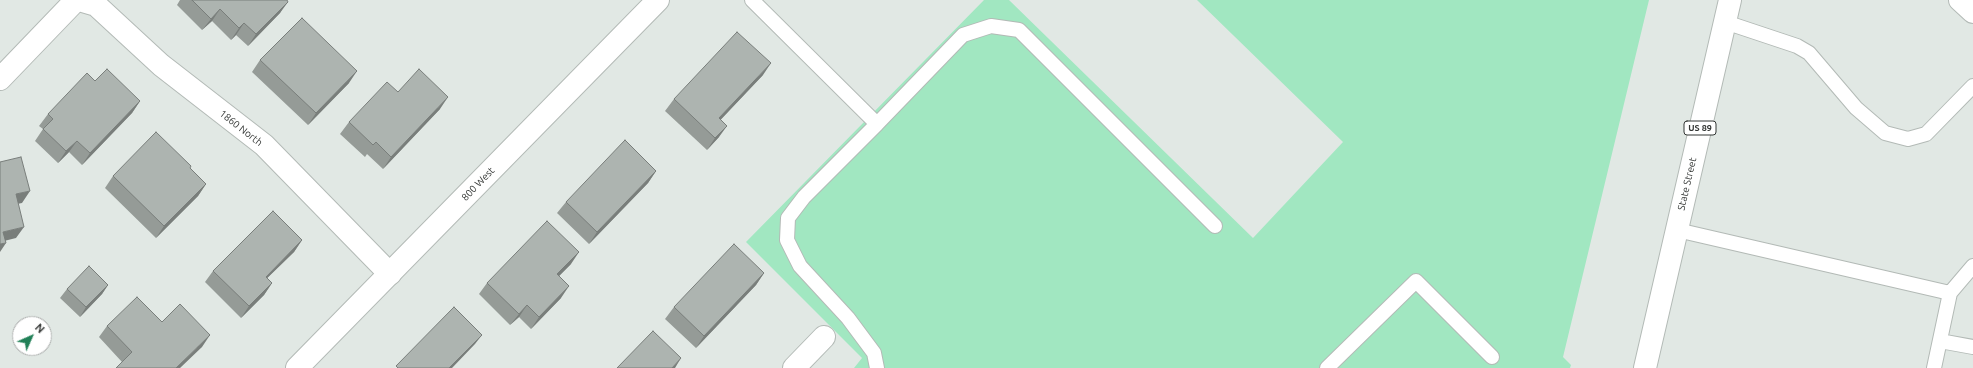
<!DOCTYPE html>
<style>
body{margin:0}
#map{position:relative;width:1973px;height:368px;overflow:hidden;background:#e1e8e4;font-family:Ubuntu,sans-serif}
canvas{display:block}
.north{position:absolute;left:12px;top:316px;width:40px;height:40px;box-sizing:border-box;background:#fff;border:1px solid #adafae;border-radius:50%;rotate:45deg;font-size:11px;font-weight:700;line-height:16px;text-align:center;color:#333634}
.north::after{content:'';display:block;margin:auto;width:14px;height:18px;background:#218057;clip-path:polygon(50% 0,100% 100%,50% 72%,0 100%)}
</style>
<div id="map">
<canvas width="1973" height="368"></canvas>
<div class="north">N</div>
</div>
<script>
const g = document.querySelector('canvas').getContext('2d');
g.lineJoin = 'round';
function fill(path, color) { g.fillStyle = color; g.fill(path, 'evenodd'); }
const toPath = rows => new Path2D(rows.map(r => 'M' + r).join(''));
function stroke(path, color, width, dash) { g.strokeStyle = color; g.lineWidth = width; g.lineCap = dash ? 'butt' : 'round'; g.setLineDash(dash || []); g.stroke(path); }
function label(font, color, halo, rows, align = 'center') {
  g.font = font + ' Ubuntu,sans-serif'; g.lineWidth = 4; g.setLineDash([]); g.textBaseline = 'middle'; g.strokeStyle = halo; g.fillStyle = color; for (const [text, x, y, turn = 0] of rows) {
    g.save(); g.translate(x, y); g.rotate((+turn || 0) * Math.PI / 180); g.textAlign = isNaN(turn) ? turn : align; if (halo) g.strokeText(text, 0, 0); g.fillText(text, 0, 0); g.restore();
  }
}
fill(toPath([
 [984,0,1009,0,1253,238,1343,142,1197,0,1649,0,1563,357,1571,365,1570,368,854,368,862,358,746,242]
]), '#a1e7c1');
const service = toPath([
 [752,0,877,124,804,197,788,218,787,240,800,266,848,318,874,353,877,368],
 [1725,22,1797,46,1809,53,1856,108,1885,133,1908,139,1926,134,1973,86],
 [877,124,963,35,991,26,1019,30,1215,226],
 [1677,230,1950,293,1973,266],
 [1940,341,1973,347],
 [1327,368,1416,281,1492,357],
 [1934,368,1950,293]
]);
const minor = toPath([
 [79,0,96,5,161,65,264,145,390,274],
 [0,79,76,0],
 [794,368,824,337]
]);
const tertiary = toPath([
 [1960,0,1973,12],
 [297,368,658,0]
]);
const primary = toPath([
 [1645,368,1730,0]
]);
stroke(service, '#b3bab6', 16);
stroke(minor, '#b3bab6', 24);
stroke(tertiary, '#b3bab6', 24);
stroke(primary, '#b3bab6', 24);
stroke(service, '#fff', 14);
stroke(minor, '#fff', 22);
stroke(tertiary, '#fff', 22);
stroke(primary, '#fff', 22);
fill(toPath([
 [180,0,287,0,280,13,248,46,236,35,231,40,212,21,202,30,177,5],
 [260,60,349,83,308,125,252,72],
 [763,75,721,119,719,137,707,150,665,111,674,99],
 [95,81,140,101,132,113,82,165,69,152,58,163,35,141,43,129,39,126,48,114],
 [398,92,440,109,383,169,367,154,365,157,340,134,349,122],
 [190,168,206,184,198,196,156,238,105,188,113,176],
 [656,171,648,183,589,244,557,213,566,202],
 [302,240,294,252,267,278,272,283,264,295,241,318,205,282,213,271],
 [571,264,559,276,561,298,531,329,519,317,510,325,479,294,487,283],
 [764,273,756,285,696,348,665,319,674,307],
 [108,285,102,294,80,317,60,298,67,289],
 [162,322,202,347,122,362,99,337,107,326]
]), '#959b97');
fill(toPath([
 [288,2,280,13,248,46,256,34],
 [220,9,212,21,202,30,211,19],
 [244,23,236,35,231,40,239,28],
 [771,63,763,75,711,130,719,118],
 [357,71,349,83,308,125,316,113],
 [448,97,440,109,383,169,391,157],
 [140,101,132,113,82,165,90,153],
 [727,126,719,137,707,150,715,138],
 [77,141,69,152,58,163,66,151],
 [656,171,648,183,589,244,597,232],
 [206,184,198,196,156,238,164,226],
 [30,191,22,203,7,206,16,194],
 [24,227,16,238,0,242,3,232],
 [302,240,294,252,257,288,266,277],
 [6,243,0,252,0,244],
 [579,252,571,264,549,286,557,274],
 [764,273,756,285,696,348,704,336],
 [272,283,264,295,241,318,249,306],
 [108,285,102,294,80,317,86,307],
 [569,286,561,298,531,329,539,317],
 [527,305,519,317,510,325,519,314],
 [210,335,202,347,180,368,176,368],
 [482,335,475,344,452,368,449,368],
 [681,358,675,368,672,368]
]), '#797e7b');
const building = toPath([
 [192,0,287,0,288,2,256,34,244,23,239,28,220,9,211,19,192,0],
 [302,18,357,71,316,113,260,60,302,18],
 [737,32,771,63,719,118,727,126,715,138,674,99,737,32],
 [107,69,140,101,90,153,77,141,66,151,43,129,53,119,48,114,87,73,95,81,107,69],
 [419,69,448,97,391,157,376,142,373,145,349,122,387,82,398,92,419,69],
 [156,132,191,166,190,168,206,184,164,226,113,176,156,132],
 [625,140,656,171,597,232,566,202,625,140],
 [21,157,30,191,16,194,24,227,3,232,6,243,0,244,0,162,21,157],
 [273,211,302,240,266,277,272,283,249,306,213,271,273,211],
 [547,221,579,252,557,274,569,286,539,317,527,305,519,314,487,283,547,221],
 [734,244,764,273,704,336,674,307,734,244],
 [89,266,108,285,86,307,67,289,89,266],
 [137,297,162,322,180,304,210,335,176,368,116,368,132,352,107,326,137,297],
 [454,307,482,335,449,368,398,368,396,366,454,307],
 [653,331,681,358,672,368,617,368,653,331]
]);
fill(building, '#adb4b0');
stroke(building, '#797e7b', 1);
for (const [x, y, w] of [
 [1700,128,32]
]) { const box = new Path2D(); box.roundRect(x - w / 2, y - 7, w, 14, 3); g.fillStyle = '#fff'; g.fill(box); stroke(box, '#333634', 1); }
label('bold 9px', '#333634', null, [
 ["US 89",1700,128]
]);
label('10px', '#333634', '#fff', [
 ["1860 North",241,128,38],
 ["800 West",478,184,-46],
 ["State Street",1687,184,-77]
]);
</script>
